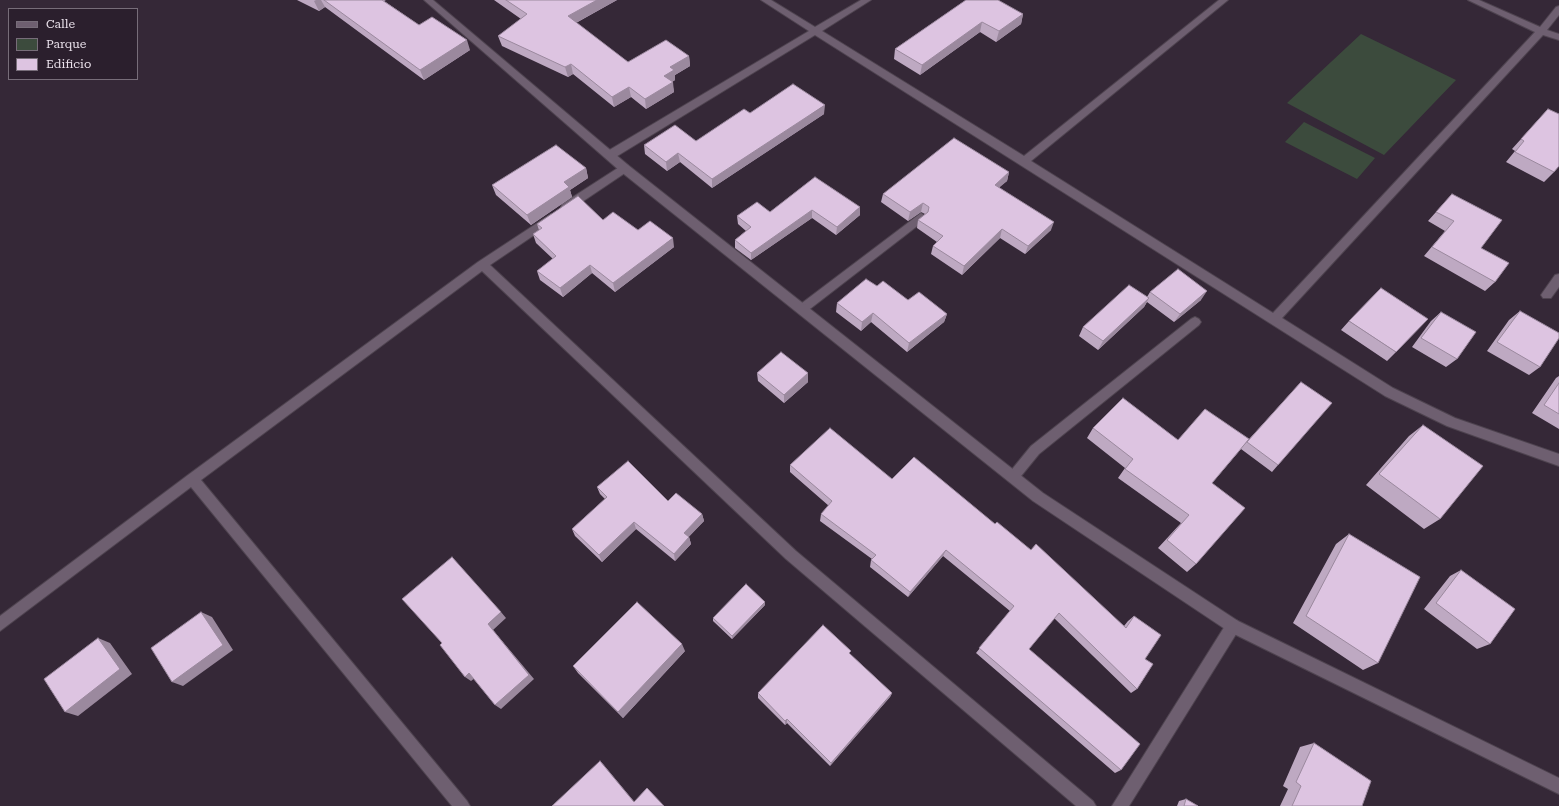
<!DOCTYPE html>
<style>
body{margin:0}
#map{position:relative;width:1559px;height:806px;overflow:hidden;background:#352837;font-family:"Roboto Serif",serif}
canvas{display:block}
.legend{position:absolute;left:8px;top:8px;width:130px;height:72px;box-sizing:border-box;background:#2b1f2d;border:1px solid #776d79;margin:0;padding:5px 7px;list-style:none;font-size:12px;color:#eae1eb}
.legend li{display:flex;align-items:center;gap:8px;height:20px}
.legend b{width:20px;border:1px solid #776d79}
</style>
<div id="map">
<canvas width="1559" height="806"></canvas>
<ul class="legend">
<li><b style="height:5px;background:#6e5f70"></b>Calle</li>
<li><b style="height:11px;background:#3c4b3d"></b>Parque</li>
<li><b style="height:11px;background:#ddc4e1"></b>Edificio</li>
</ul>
</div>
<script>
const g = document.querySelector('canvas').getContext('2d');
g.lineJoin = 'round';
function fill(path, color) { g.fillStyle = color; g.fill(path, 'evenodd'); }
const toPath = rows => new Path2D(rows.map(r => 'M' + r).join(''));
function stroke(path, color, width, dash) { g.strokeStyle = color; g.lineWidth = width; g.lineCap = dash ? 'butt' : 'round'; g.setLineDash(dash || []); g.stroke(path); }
fill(toPath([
 [1361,34,1456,80,1384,155,1287,103],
 [1304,122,1375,158,1357,179,1285,142]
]), '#3c4b3d');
const lane = toPath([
 [921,213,926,217,925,220,806,312,798,312,796,309,798,306,921,213],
 [1195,317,1199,319,1201,322,1199,325,1039,454,1017,481,1013,483,1009,481,1007,477,1009,473,1031,446,1191,319,1195,317]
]);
const street = toPath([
 [761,0,771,0,815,27,861,0,871,0,822,31,1024,156,1219,0,1228,0,1031,161,1273,313,1535,32,1468,0,1479,0,1540,27,1556,7,1559,6,1559,15,1547,30,1559,34,1559,40,1543,35,1282,318,1393,388,1455,418,1559,454,1559,466,1447,426,1385,396,815,35,614,158,606,158,605,155,606,152,809,31,761,0],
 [624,164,628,165,629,168,628,171,570,210,562,210,561,207,562,204,624,164],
 [551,214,556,218,555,221,490,265,796,551,1093,801,1096,806,1076,806,786,559,482,271,201,480,467,801,470,806,452,806,191,487,0,631,0,616,188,475,478,262,551,214],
 [1559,274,1559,287,1551,298,1543,298,1541,295,1543,292,1555,275,1559,274],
 [1233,619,1238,621,1240,626,1238,631,1129,806,1112,806,1228,621,1233,619]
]);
const secondary = toPath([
 [424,0,433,0,628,165,1043,493,1238,621,1559,778,1559,794,1228,631,1033,501,620,171,424,0]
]);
stroke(lane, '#4e434f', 2);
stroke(street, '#4e434f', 2);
stroke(secondary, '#4e434f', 2);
fill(lane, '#6e5f70');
fill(street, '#6e5f70');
fill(secondary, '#6e5f70');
fill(toPath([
 [297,0,386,0,384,1,419,25,470,50,424,80,325,7,319,11],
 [494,0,617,0,576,23,628,62,689,56,690,66,675,75,675,80,672,82,674,92,646,109,631,97,614,107,573,74,568,77,502,46,498,36,521,19],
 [966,0,1023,14,1021,24,996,42,980,32,920,75,894,59,895,49],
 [1548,109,1554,172,1544,182,1506,162,1515,151,1512,149],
 [750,113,824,114,712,188,680,162,667,171,645,154,644,145,696,141],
 [586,168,588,178,570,190,572,197,531,225,496,195,492,185],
 [1009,172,1007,181,999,187,1051,230,1025,254,1000,238,962,275,931,254,933,246,937,242,917,228,918,220,925,214,921,212,908,221,881,202,883,194],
 [815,177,860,215,836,235,812,218,751,260,735,248,735,240,746,231,738,224,737,216,770,212],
 [1452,194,1481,248,1495,282,1485,291,1424,256,1445,231,1428,221],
 [603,220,638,230,674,247,615,292,592,273,563,297,540,280,537,271,553,259,536,243,533,234,539,230,537,224],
 [877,286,908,300,947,314,944,322,907,352,871,322,861,331,836,312,837,303],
 [1150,292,1201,300,1174,322,1147,302,1144,307,1098,350,1079,336,1083,327,1147,297],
 [1520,311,1540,367,1529,375,1487,351,1509,320],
 [1441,312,1457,359,1446,367,1412,347,1431,321],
 [1349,321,1396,352,1387,361,1341,330],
 [757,373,808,373,808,382,784,403,758,381],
 [1559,376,1559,429,1532,413,1556,378],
 [1301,382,1278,465,1272,472,1241,449,1212,483,1196,564,1187,572,1158,548,1181,523,1118,478,1125,468,1087,438,1093,428,1178,440,1242,447],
 [1423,425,1440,519,1424,529,1366,485,1409,436],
 [790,465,892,479,995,524,1124,626,1128,621,1134,616,1145,659,1137,689,1131,693,1054,618,1029,649,1121,770,1115,773,976,653,1010,611,943,556,908,597,870,567,871,560,872,559,820,521,821,514,829,506,790,472],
 [597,487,668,501,702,514,704,521,688,537,689,537,691,544,675,561,636,529,602,562,575,536,572,529,605,499,600,494],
 [1349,534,1378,663,1363,670,1293,623,1336,544],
 [1461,570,1490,644,1477,649,1424,609,1450,576],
 [765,605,732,639,713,621,713,618],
 [685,651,623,718,578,673,573,666],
 [850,654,892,693,890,697,830,766,787,723,785,725,758,698,758,693],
 [1314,743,1362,806,1280,806,1288,789,1283,786,1300,747],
 [1186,799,1198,806,1177,806,1179,801]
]), '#bea9c2');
fill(toPath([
 [316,0,321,0,325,7,319,11,314,1],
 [597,0,617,0,570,26,568,16],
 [1023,14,1021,24,996,42,999,31],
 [982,22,980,32,920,75,922,65],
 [467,40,470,50,424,80,420,70],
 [689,56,690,66,675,75,675,80,665,86,664,76,670,67],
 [571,64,573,74,568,77,565,67],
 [673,82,674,92,646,109,645,99],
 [629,87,631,97,614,107,612,97],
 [825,105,824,114,712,188,712,179],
 [678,153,680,162,667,171,666,162],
 [586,168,588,178,570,190,572,197,531,225,527,215,564,182],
 [1009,172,1007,181,993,193,995,185],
 [923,203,921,212,908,221,910,212],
 [860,207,860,215,836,235,837,227],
 [812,210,812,218,751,260,751,253],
 [1054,222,1051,230,1025,254,1028,246],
 [1002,229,1000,238,962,275,964,266],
 [673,238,674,247,615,292,613,283],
 [590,265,592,273,563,297,560,288],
 [1207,291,1201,300,1174,322,1180,314],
 [1149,298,1144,307,1098,350,1103,341],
 [873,313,871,322,861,331,862,322],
 [947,314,944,322,907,352,909,343],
 [808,373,808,382,784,403,784,395],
 [702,514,704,521,686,540,684,533],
 [634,522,636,529,602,562,599,555],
 [689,537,691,544,675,561,674,554],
 [946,550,943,556,908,597,910,592],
 [765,602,765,605,732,639,732,636],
 [201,612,212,617,233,650,183,686,172,682],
 [501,612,506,618,493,630,534,679,501,709,495,705,488,624],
 [98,638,110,643,132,674,78,716,65,712],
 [682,644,685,651,623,718,618,712],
 [469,673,475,678,471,681,465,677],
 [892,693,890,697,830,766,831,763],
 [787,719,787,723,785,725,785,721],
 [600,761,603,764,637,805,634,802]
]), '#9b899e');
const building = toPath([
 [324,0,382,0,419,25,432,17,467,40,420,70,324,0],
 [506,0,597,0,568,16,628,62,666,40,689,56,670,67,674,70,664,76,673,82,645,99,629,87,612,97,571,64,565,67,498,36,527,14,506,0],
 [966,0,998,0,1023,14,999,31,982,22,922,65,895,49,966,0],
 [793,84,825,105,712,179,678,153,666,162,644,145,675,125,696,141,744,109,750,113,793,84],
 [1548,109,1559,114,1559,166,1554,172,1515,152,1524,141,1521,139,1548,109],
 [954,138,1009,172,995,185,1054,222,1028,246,1002,229,964,266,933,246,943,236,918,220,928,212,929,207,923,203,910,212,883,194,954,138],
 [556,145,586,168,564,182,569,187,527,215,492,185,556,145],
 [815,177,860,207,837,227,812,210,751,253,735,240,751,227,737,216,757,202,770,212,815,177],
 [1452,194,1502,220,1481,248,1509,263,1495,282,1432,247,1454,221,1436,212,1452,194],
 [578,196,603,220,613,212,638,230,650,221,673,238,613,283,590,265,560,288,537,271,556,256,533,234,542,228,537,224,578,196],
 [1178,269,1207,291,1180,314,1150,292,1178,269],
 [866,279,877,286,883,281,908,300,919,292,947,314,909,343,873,313,862,322,837,303,866,279],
 [1129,285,1149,298,1103,341,1083,327,1129,285],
 [1381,288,1428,319,1396,352,1349,321,1381,288],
 [1520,311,1559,333,1559,338,1540,367,1497,342,1520,311],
 [1441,312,1476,332,1457,359,1421,338,1441,312],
 [781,352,808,373,784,395,757,373,781,352],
 [1301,382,1332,403,1278,465,1247,442,1301,382],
 [1559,383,1559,414,1544,405,1559,383],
 [1123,398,1178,440,1205,409,1249,439,1212,483,1245,508,1196,564,1167,540,1189,515,1125,469,1133,459,1093,428,1123,398],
 [1423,425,1483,466,1440,519,1379,474,1423,425],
 [830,428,892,479,914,457,995,524,997,522,1031,550,1036,544,1126,628,1134,616,1161,635,1145,659,1153,664,1137,689,1059,613,1029,649,1140,744,1121,770,979,648,1014,606,946,550,910,592,871,560,876,555,821,514,832,501,790,465,830,428],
 [628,461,668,501,676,493,702,514,684,533,689,537,674,554,634,522,599,555,572,529,607,497,597,487,628,461],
 [1349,534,1420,577,1378,663,1306,616,1349,534],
 [452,557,501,612,488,624,529,675,495,705,469,673,465,677,440,645,442,643,402,599,452,557],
 [1461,570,1515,609,1490,644,1436,603,1461,570],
 [746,584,765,602,732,636,713,618,746,584],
 [637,602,682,644,618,712,573,666,637,602],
 [201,612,223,645,172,682,151,648,201,612],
 [823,625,851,651,849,653,892,693,831,763,787,719,785,721,758,693,823,625],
 [98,638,120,669,65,712,44,679,98,638],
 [1314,743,1371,781,1362,806,1292,806,1301,786,1296,782,1314,743],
 [600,761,634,802,647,788,664,806,552,806,600,761],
 [1186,799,1198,806,1184,806,1186,799]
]);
fill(building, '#ddc4e1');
stroke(building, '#9b899e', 1);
</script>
